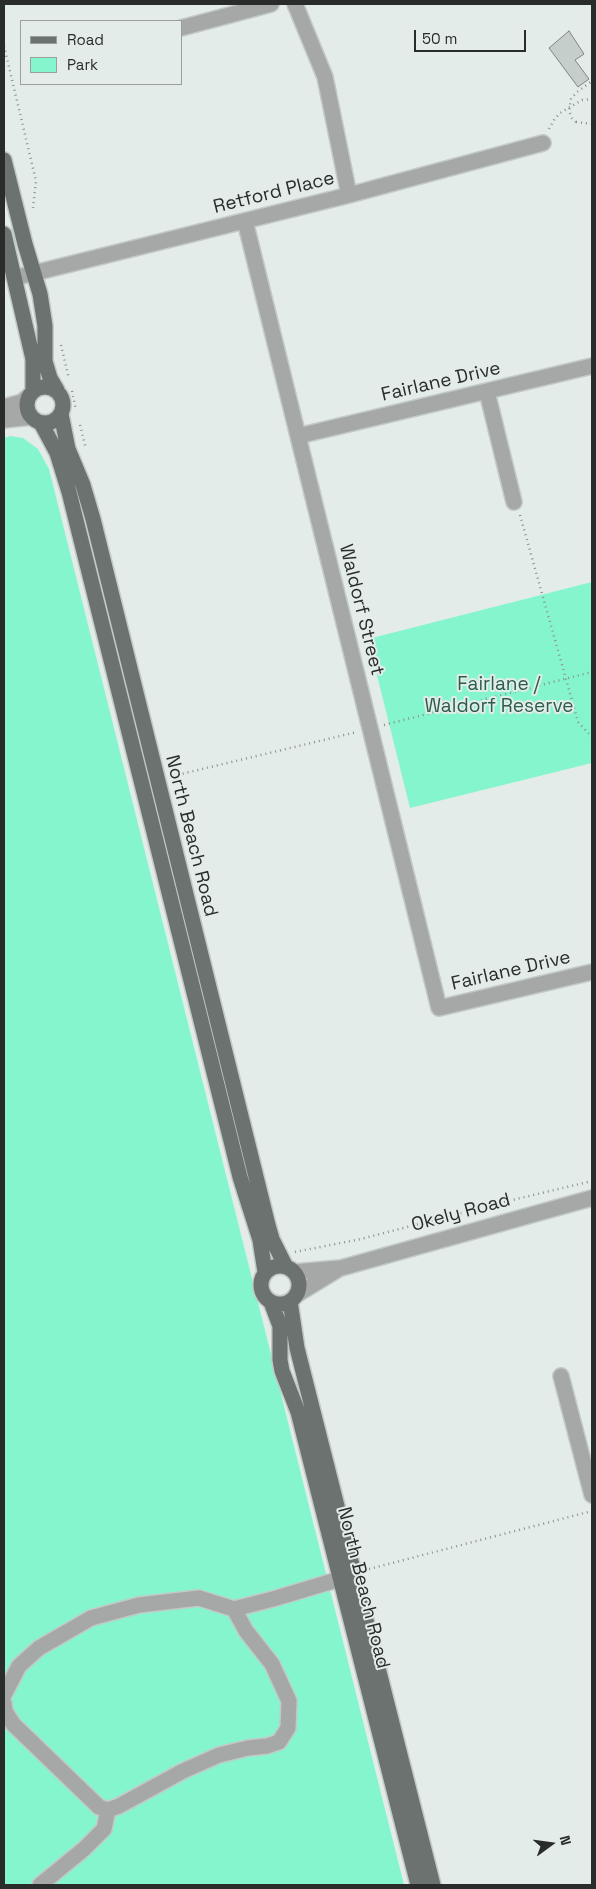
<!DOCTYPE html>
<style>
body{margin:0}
#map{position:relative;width:596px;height:1889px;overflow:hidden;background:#e3ece8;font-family:"Space Grotesk",sans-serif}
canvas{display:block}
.frame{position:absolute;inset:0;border:5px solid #292c2b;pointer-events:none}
.legend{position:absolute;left:20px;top:20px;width:162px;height:65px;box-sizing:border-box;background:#e3ece8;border:1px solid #999f9c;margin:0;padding:6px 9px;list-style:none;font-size:15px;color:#292c2b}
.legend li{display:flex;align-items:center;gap:10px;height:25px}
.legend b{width:25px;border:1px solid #999f9c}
.north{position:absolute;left:526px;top:1819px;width:50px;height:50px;-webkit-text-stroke:4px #e3ece8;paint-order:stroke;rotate:76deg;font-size:14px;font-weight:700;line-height:20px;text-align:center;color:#292c2b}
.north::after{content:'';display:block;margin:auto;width:18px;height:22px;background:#292c2b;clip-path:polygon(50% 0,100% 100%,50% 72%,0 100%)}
.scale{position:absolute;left:414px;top:30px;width:112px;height:22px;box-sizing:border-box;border:2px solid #292c2b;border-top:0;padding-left:6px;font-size:15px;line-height:18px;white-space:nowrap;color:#292c2b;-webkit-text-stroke:4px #e3ece8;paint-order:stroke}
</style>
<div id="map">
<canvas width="596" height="1889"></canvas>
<div class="frame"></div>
<ul class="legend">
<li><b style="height:6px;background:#6c726f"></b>Road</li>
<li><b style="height:14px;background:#85f5ce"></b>Park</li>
</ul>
<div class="north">N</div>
<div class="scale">50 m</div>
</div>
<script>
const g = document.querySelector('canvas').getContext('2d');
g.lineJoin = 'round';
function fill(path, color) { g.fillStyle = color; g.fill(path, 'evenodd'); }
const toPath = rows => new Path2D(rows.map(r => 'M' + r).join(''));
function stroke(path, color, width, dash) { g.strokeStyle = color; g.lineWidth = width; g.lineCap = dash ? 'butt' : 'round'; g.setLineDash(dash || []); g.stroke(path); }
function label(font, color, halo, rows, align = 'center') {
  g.font = font + ' "Space Grotesk",sans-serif'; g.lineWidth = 4; g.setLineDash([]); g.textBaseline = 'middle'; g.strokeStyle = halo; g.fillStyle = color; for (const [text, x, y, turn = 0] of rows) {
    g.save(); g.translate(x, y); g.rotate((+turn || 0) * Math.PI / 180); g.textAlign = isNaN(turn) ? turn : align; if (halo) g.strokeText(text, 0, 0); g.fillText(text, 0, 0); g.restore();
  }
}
fill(toPath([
 [10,436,23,438,38,449,49,469,404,1885,4,1885,4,438],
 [592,582,592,763,410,808,368,639]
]), '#85f5ce');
const building = toPath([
 [569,31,584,54,575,60,589,79,578,87,549,48,569,31]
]);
fill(building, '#c6cecb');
stroke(building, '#7d8481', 1);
const minor = toPath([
 [295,4,325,77,349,195],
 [181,28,271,4],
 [245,221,439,1008,592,972],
 [14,278,349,195,543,143],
 [487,392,514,502],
 [4,407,22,402,30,395],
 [4,420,32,417],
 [298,436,592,366],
 [294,1272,341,1268,592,1198],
 [296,1295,337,1270],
 [561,1376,592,1495],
 [4,1695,19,1666,39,1648,91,1618,139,1605,199,1598,234,1609,273,1599,340,1579],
 [4,1703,5,1711,13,1724,99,1807,108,1810,119,1806,183,1771,219,1755,248,1748,267,1746,279,1742,288,1728,289,1701,272,1664,246,1631,234,1609],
 [40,1885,84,1849,104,1829,108,1810]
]);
const major = toPath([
 [4,160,25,244,40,294,45,326,45,361,50,378,57,390],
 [4,234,33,359,33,391],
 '27 405a18 18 0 1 1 36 0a18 18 0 1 1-36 0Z',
 [61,414,68,449,83,485,93,519,268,1225,272,1239,286,1267],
 [41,423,57,453,69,492,240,1177,260,1240,265,1272],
 '261 1285a19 19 0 1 1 38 0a19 19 0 1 1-38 0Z',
 [290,1301,297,1348,433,1885],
 [271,1302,280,1326,280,1360,282,1371,298,1412,418,1885]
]);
stroke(minor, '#c2c9c6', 18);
stroke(major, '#c2c9c6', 18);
stroke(toPath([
 [4,46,36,181,33,208],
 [576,122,592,124],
 [549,129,554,120,560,113,582,100,592,99],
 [61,345,69,379],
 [72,391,76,410],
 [80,425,86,449],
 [520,515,578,722,592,737],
 [384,725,592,672],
 [173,776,357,732],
 [295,1252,361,1239,500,1203,592,1181],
 [369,1569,592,1511]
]), '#8b918e', 2.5, [1, 4]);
stroke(minor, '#a5a8a7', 15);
stroke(major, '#6c726f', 15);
stroke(toPath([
 [576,122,572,118,569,111,571,99,577,92,592,81]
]), '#8b918e', 2.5, [1, 4]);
label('19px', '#292c2b', '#e3ece8', [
 ["Retford Place",274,193,-14],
 ["Fairlane Drive",441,382,-13],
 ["Waldorf Street",361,610,76],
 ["North Beach Road",191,836,76],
 ["Fairlane Drive",511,971,-13],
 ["Okely Road",461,1213,-15],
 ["North Beach Road",363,1588,76]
]);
label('19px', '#2b5d4c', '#e3ece8', [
 ["Fairlane /",499,685],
 ["Waldorf Reserve",499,707]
]);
</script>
